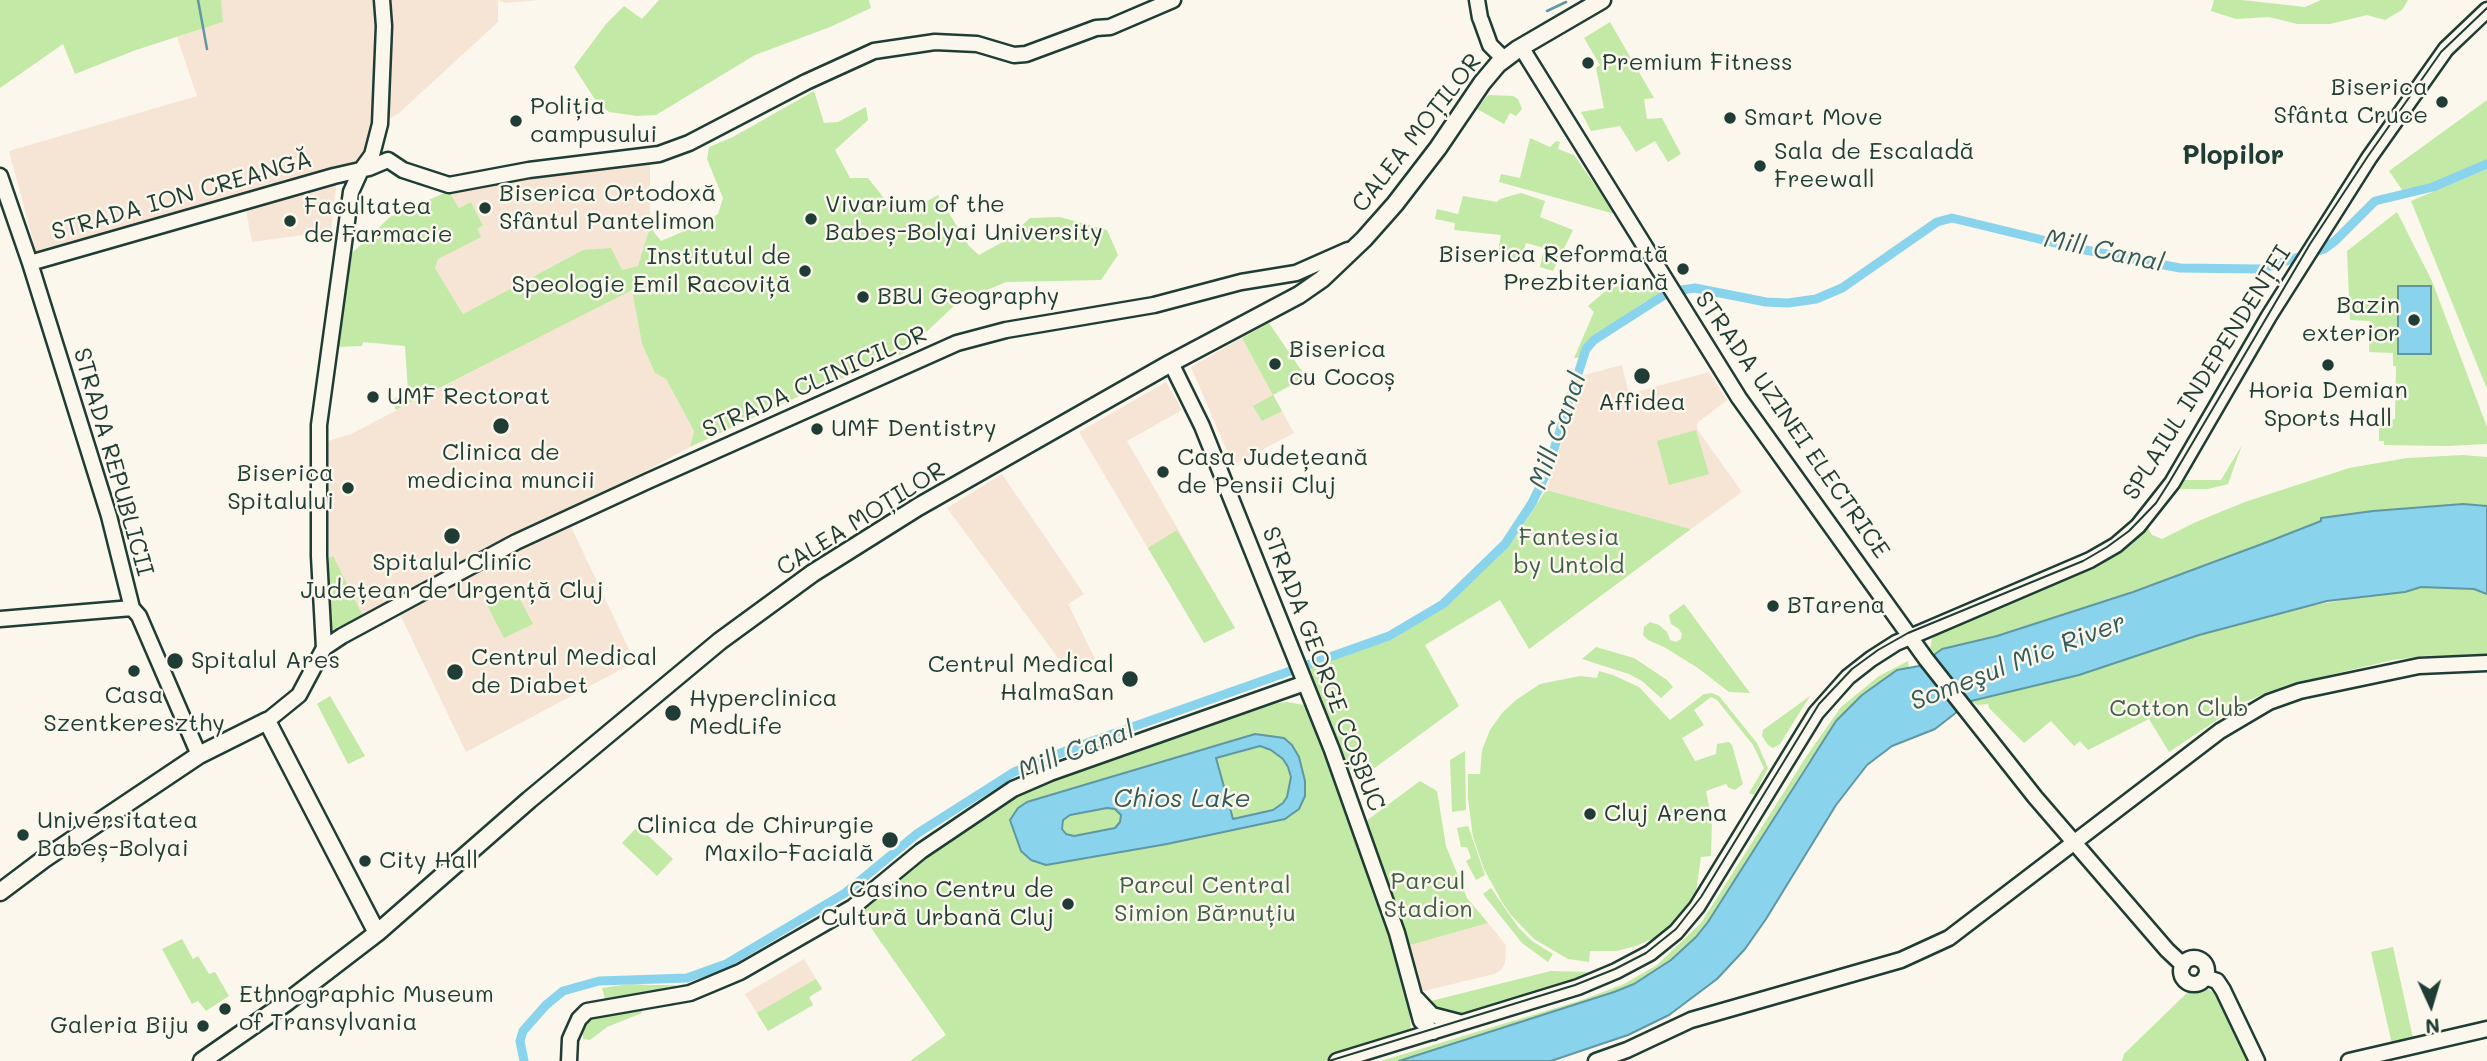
<!DOCTYPE html>
<meta charset="utf-8">
<style>
body{margin:0}
#map{position:relative;width:2487px;height:1061px;overflow:hidden;background:#fbf7ec;font-family:Mali,sans-serif}
canvas{display:block}
.north{position:absolute;left:2396px;top:970px;width:70px;height:70px;-webkit-text-stroke:5px #fbf7ec;paint-order:stroke;rotate:176deg;font-size:19px;font-weight:700;line-height:28px;text-align:center;color:#1f3d34}
.north::after{content:'';display:block;margin:auto;width:24px;height:32px;background:#1f3d34;clip-path:polygon(50% 0,100% 100%,50% 72%,0 100%)}
</style>
<div id="map">
<canvas width="2487" height="1061"></canvas>
<div class="north">N</div>
</div>
<script>
const g = document.querySelector('canvas').getContext('2d');
g.lineJoin = 'round';
function fill(path, color) { g.fillStyle = color; g.fill(path, 'evenodd'); }
const toPath = rows => new Path2D(rows.map(r => 'M' + r).join(''));
function stroke(path, color, width, dash) { g.strokeStyle = color; g.lineWidth = width; g.lineCap = dash ? 'butt' : 'round'; g.setLineDash(dash || []); g.stroke(path); }
function label(font, color, halo, rows, align = 'center') {
  g.font = font + ' Mali,sans-serif'; g.lineWidth = 5; g.setLineDash([]); g.textBaseline = 'middle'; g.strokeStyle = halo; g.fillStyle = color; for (const [text, x, y, turn = 0] of rows) {
    g.save(); g.translate(x, y); g.rotate((+turn || 0) * Math.PI / 180); g.textAlign = isNaN(turn) ? turn : align; if (halo) g.strokeText(text, 0, 0); g.fillText(text, 0, 0); g.restore();
  }
}
fill(toPath([
 [221,0,378,0,377,120,365,163,37,255,9,151,197,96,177,37,223,22],
 [382,0,539,0,505,3,498,0,498,22,399,113,380,124],
 [650,163,650,227,639,266,622,270,583,250,463,314,435,268,438,259,483,224,471,202,459,208,449,191,588,166],
 [336,186,331,231,252,242,246,210],
 [632,289,642,344,655,373,666,379,694,431,690,447,565,514,635,662,466,752,394,602,329,631,328,441,351,434],
 [1242,338,1294,433,1233,465,1191,367],
 [1622,365,1629,394,1709,372,1727,400,1697,423,1697,429,1742,492,1691,529,1546,490,1584,375],
 [1166,382,1182,410,1127,441,1235,628,1204,643,1079,432],
 [1002,474,1084,594,1068,604,1097,663,1070,674,947,508],
 [1488,923,1506,945,1505,963,1501,970,1494,974,1420,992,1407,946],
 [804,959,822,989,809,997,813,1005,768,1031,745,994]
]), '#f6e4d5');
fill(toPath([
 [0,0,221,0,223,22,136,50,75,74,63,44,0,88],
 [659,0,869,0,871,8,830,27,755,55,656,115,637,116,609,112,596,101,574,67,606,24,624,6,642,19],
 [2214,0,2242,0,2305,7,2321,0,2408,0,2402,10,2385,20,2367,15,2330,24,2297,24,2269,17,2236,19,2211,11],
 [1610,22,1654,98,1644,99,1647,119,1662,118,1681,154,1668,162,1655,141,1636,152,1620,126,1591,131,1581,112,1604,108,1596,68,1600,65,1584,38],
 [814,91,824,123,838,122,866,107,868,120,835,150,850,178,868,178,891,207,911,210,938,195,969,246,979,255,1006,240,1030,218,1060,217,1107,230,1118,255,1101,280,1006,282,957,303,904,353,804,394,690,447,694,431,666,379,655,373,642,344,632,290,396,410,392,400,408,391,405,346,363,342,362,346,337,347,352,253,390,217,449,191,459,208,471,202,483,225,477,229,481,237,438,259,435,268,463,314,583,250,611,248,622,270,638,266,650,227,661,241,703,223,718,214,723,198,707,159,709,147,733,137],
 [1488,95,1513,96,1518,99,1522,109,1516,116,1510,113,1504,124,1477,109],
 [2487,100,2487,161,2457,176,2403,191,2389,171],
 [1530,138,1550,147,1556,141,1560,142,1558,149,1574,155,1615,214,1499,182,1501,174,1520,178],
 [2487,169,2487,389,2411,201],
 [1521,193,1545,201,1540,217,1573,230,1553,271,1540,267,1544,248,1526,243,1520,263,1497,256,1501,235,1454,230,1455,223,1435,219,1437,209,1458,214,1463,196,1497,202,1500,199],
 [2397,212,2432,281,2487,427,2487,444,2448,446,2384,445,2384,441,2379,441,2379,419,2395,419,2396,366,2393,366,2393,353,2369,352,2370,321,2350,320,2347,251],
 [1655,276,1663,289,1660,290,1662,293,1643,303,1594,337,1586,346,1582,357,1574,358,1594,312,1588,306,1608,289],
 [1269,323,1306,377,1273,395,1282,411,1262,421,1253,406,1273,395,1242,338],
 [1696,430,1709,474,1669,485,1657,441],
 [2242,445,2228,484,2208,489,2179,489,2184,480,2221,480],
 [2463,455,2487,457,2487,506,2423,506,2334,517,2092,606,1997,636,1942,649,1936,654,1930,650,1932,638,1942,631,2097,567,2127,547,2148,528,2152,535,2162,539,2196,522,2245,502,2349,468,2407,458],
 [1546,490,1691,529,1529,649,1500,600,1425,645,1459,706,1357,781,1338,748,1308,669,1388,641,1440,610,1499,556,1516,536],
 [1177,530,1235,628,1204,643,1148,548],
 [333,556,363,616,329,631,329,558],
 [2421,587,2474,589,2487,594,2487,654,2423,656,2393,660,2287,685,2244,702,2169,752,2149,719,2088,750,2080,741,2074,746,2051,721,2024,743,1989,708,1988,704,1977,705,1971,701,2079,675,2199,635,2297,608],
 [515,590,533,624,504,638,487,605],
 [1684,604,1750,693,1729,692,1698,668,1664,647,1648,640,1643,635,1644,627,1650,622,1659,625,1667,632,1670,640,1676,642,1681,639,1682,634,1679,629,1671,624,1669,615],
 [1596,647,1634,658,1667,680,1673,687,1661,698,1642,681,1629,674,1582,659],
 [1908,661,1909,668,1897,670,1809,761,1708,922,1696,937,1671,960,1634,984,1592,1000,1522,1022,1450,1061,1419,1055,1399,1061,1381,1061,1582,1000,1624,984,1657,965,1701,923,1808,754,1841,707,1879,676],
 [1599,671,1613,675,1639,687,1670,720,1704,694,1712,693,1719,696,1757,743,1768,768,1754,795,1749,793,1764,768,1753,745,1717,700,1711,697,1694,710,1704,725,1682,738,1695,761,1716,754,1717,744,1729,742,1732,745,1743,784,1735,790,1729,788,1726,784,1706,791,1712,821,1711,856,1701,857,1696,892,1681,917,1661,935,1636,946,1616,951,1590,951,1589,962,1568,959,1534,939,1511,915,1502,902,1484,869,1473,837,1468,799,1468,774,1480,774,1482,750,1490,730,1502,713,1516,700,1540,684,1580,676,1597,678],
 [330,696,365,756,348,764,317,704],
 [1810,696,1780,744,1773,748,1768,745,1762,736,1763,730],
 [1287,702,1304,705,1315,717,1407,983,1411,1030,1408,1034,1324,1061,910,1061,946,1035,860,912,925,853,1035,786,1277,703],
 [1465,751,1466,810,1452,812,1450,760],
 [1420,781,1437,791,1446,846,1467,898,1488,923,1407,946,1366,821],
 [638,826,673,859,657,876,622,843],
 [1468,826,1485,875,1476,880,1466,861,1471,858,1467,847,1461,847,1457,828],
 [1491,888,1518,927,1532,941,1553,954,1548,962,1522,943,1483,894],
 [182,939,193,959,198,956,209,974,215,972,229,996,206,1011,198,1001,192,1004,162,949],
 [2393,947,2413,1038,2392,1044,2371,952],
 [1551,971,1586,972,1588,974,1587,976,1461,1015,1452,1016,1423,1003],
 [816,979,822,989,809,997,813,1005,768,1031,757,1013],
 [631,984,649,985,676,985,670,989,605,999,602,988],
 [2198,987,2207,988,2219,997,2251,1061,2122,1061,2124,1054,2190,990],
 [641,1008,642,1013,607,1027,590,1040,583,1039,583,1030,587,1023,598,1015]
]), '#c2e9a5');
const water = toPath([
 [2398,286,2431,286,2431,354,2398,354,2398,286],
 [2463,504,2487,506,2487,594,2474,589,2421,587,2405,592,2327,601,2199,635,2079,675,1971,701,1935,729,1892,746,1867,765,1836,805,1766,919,1745,949,1717,979,1669,1015,1628,1035,1551,1061,1399,1061,1614,992,1634,984,1671,960,1696,937,1708,922,1836,721,1862,695,1897,670,1919,666,1942,649,1997,636,2133,592,2270,541,2321,521,2321,518,2373,511,2463,504],
 [1255,734,1284,738,1292,745,1299,757,1305,781,1305,796,1299,809,1285,819,1167,844,1046,865,1031,860,1021,851,1010,820,1018,808,1027,802,1255,734],
 [1260,746,1271,750,1283,759,1288,767,1291,777,1287,797,1283,803,1273,810,1233,819,1216,758,1260,746],
 [1107,808,1115,809,1121,815,1120,822,1115,828,1074,836,1066,834,1062,829,1063,820,1070,815,1107,808]
]);
fill(water, '#8ad3ec');
stroke(water, '#5f97a2', 2);
stroke(toPath([
 [198,0,207,49],
 [1547,11,1566,2]
]), '#5f97a2', 2.5);
stroke(toPath([
 [524,1061,520,1041,523,1031,546,1005,563,991,599,981,687,978,726,964,845,893,918,833,1014,772,1073,748,1389,636,1443,604,1505,544,1532,503,1546,474,1586,349,1594,340,1669,292,1695,288,1766,302,1788,303,1816,299,1842,288,1937,222,1952,218,2080,249,2180,268,2261,269,2324,249,2335,241,2375,201,2433,187,2487,164]
]), '#8ad3ec', 9);
const secondary = toPath([
 [1477,0,1480,18],
 [1481,20,1490,45,1504,59],
 [1521,47,1739,398,1926,659,2035,797,2167,950,2183,965],
 [0,176,30,263,109,516,132,608,139,616,199,755],
 [30,263,334,176,369,168,388,160,403,170,449,185,529,170,659,154,689,143,806,82,874,51,935,42,977,44,1014,55,1026,54,1096,28,1110,27,1173,0],
 [1171,363,1202,426,1332,750,1397,933,1421,1021,1433,1032],
 [0,619,132,608],
 [324,648,319,556,319,425,351,192,361,170,372,155,380,124,384,26,382,0],
 [267,721,299,695,324,648,342,636,516,542,648,481,957,343,1006,330,1154,305,1241,282,1296,273,1348,250],
 '2181 971a13 13 0 1 1 26 0a13 13 0 1 1-26 0Z',
 [2205,977,2217,981,2223,990,2257,1061],
 [1417,999,1432,1015,1459,1022],
 [569,1061,570,1039,579,1019,587,1011,690,993,740,972,853,907,921,851,1013,789,1050,773,1305,683],
 [1337,1061,1578,987,1616,971,1650,953,1676,932,1697,907,1816,713,1848,677,1871,659,1896,643,2090,560,2116,545,2138,526,2172,483,2269,316,2369,158,2446,49,2487,10],
 [1596,1061,1627,1050,1691,1020,1901,960,1949,938,2220,731,2269,702,2300,691,2419,666,2487,663],
 [2349,1061,2487,1029]
]);
const primary = toPath([
 [0,892,44,859,199,755,267,721,377,933],
 [202,1061,287,1002,377,933,529,800,720,641,813,573,918,507,1171,363,1299,295,1322,279,1364,239,1395,204,1438,148,1482,83,1498,64,1518,49,1602,0]
]);
stroke(secondary, '#1f3d34', 19);
stroke(primary, '#1f3d34', 21);
stroke(secondary, '#fbf7ec', 14);
stroke(primary, '#fbf7ec', 16);
stroke(toPath([
 [1329,1061,1575,985,1615,969,1646,953,1676,929,1701,897,1819,704,1852,669,1878,650,1908,633,2083,561,2107,547,2129,531,2156,503,2170,481,2310,244,2368,156,2441,52,2487,8]
]), '#1f3d34', 2);
for (const [x, y, r, color] of [
 [1588,63,7,"#1f3d34"],
 [2442,102,7,"#1f3d34"],
 [1730,118,7,"#1f3d34"],
 [516,121,7,"#1f3d34"],
 [1760,166,7,"#1f3d34"],
 [485,208,7,"#1f3d34"],
 [811,219,7,"#1f3d34"],
 [290,221,7,"#1f3d34"],
 [1683,269,7,"#1f3d34"],
 [805,271,7,"#1f3d34"],
 [863,297,7,"#1f3d34"],
 [2414,320,7,"#1f3d34"],
 [1275,364,7,"#1f3d34"],
 [2328,365,7,"#1f3d34"],
 [1642,376,9,"#1f3d34"],
 [373,397,7,"#1f3d34"],
 [501,426,9,"#1f3d34"],
 [817,429,7,"#1f3d34"],
 [1163,472,7,"#1f3d34"],
 [348,488,7,"#1f3d34"],
 [452,536,9,"#1f3d34"],
 [1773,606,7,"#1f3d34"],
 [175,661,9,"#1f3d34"],
 [134,671,7,"#1f3d34"],
 [455,672,9,"#1f3d34"],
 [1130,679,9,"#1f3d34"],
 [673,713,9,"#1f3d34"],
 [1590,814,7,"#1f3d34"],
 [23,835,7,"#1f3d34"],
 [890,840,9,"#1f3d34"],
 [365,861,7,"#1f3d34"],
 [1068,904,7,"#1f3d34"],
 [225,1009,7,"#1f3d34"],
 [203,1026,7,"#1f3d34"]
]) { const dot = new Path2D(); dot.arc(x, y, r, 0, 2 * Math.PI); g.fillStyle = color; g.fill(dot); stroke(dot, '#fbf7ec', 2.5); }
label('24px', '#1f3d34', '#fbf7ec', [
 ["Premium Fitness",1602,63],
 ["Biserica",2428,88,"right"],
 ["Sfânta Cruce",2428,116,"right"],
 ["Poliția",530,107],
 ["campusului",530,135],
 ["Smart Move",1744,118],
 ["Sala de Escaladă",1774,152],
 ["Freewall",1774,180],
 ["Biserica Ortodoxă",499,194],
 ["Sfântul Pantelimon",499,222],
 ["Vivarium of the",825,205],
 ["Babeș-Bolyai University",825,233],
 ["Facultatea",304,207],
 ["de Farmacie",304,235],
 ["Biserica Reformată",1669,255,"right"],
 ["Prezbiteriană",1669,283,"right"],
 ["Institutul de",791,257,"right"],
 ["Speologie Emil Racoviță",791,285,"right"],
 ["BBU Geography",877,297],
 ["Bazin",2400,306,"right"],
 ["exterior",2400,334,"right"],
 ["Biserica",1289,350],
 ["cu Cocoș",1289,378],
 ["Horia Demian",2328,391,"center"],
 ["Sports Hall",2328,419,"center"],
 ["UMF Rectorat",387,397],
 ["Affidea",1642,403,"center"],
 ["UMF Dentistry",831,429],
 ["Clinica de",501,453,"center"],
 ["medicina muncii",501,481,"center"],
 ["Casa Județeană",1177,458],
 ["de Pensii Cluj",1177,486],
 ["Biserica",334,474,"right"],
 ["Spitalului",334,502,"right"],
 ["Spitalul Clinic",452,563,"center"],
 ["Județean de Urgență Cluj",452,591,"center"],
 ["BTarena",1787,606],
 ["Centrul Medical",471,658],
 ["de Diabet",471,686],
 ["Spitalul Ares",191,661],
 ["Centrul Medical",1114,665,"right"],
 ["HalmaSan",1114,693,"right"],
 ["Casa",134,696,"center"],
 ["Szentkereszthy",134,724,"center"],
 ["Hyperclinica",689,699],
 ["MedLife",689,727],
 ["Cluj Arena",1604,814],
 ["Universitatea",37,821],
 ["Babeș-Bolyai",37,849],
 ["Clinica de Chirurgie",874,826,"right"],
 ["Maxilo-Facială",874,854,"right"],
 ["City Hall",379,861],
 ["Casino Centru de",1054,890,"right"],
 ["Cultură Urbană Cluj",1054,918,"right"],
 ["Ethnographic Museum",239,995],
 ["of Transylvania",239,1023],
 ["Galeria Biju",189,1026,"right"]
], 'left');
label('24px', '#1f3d34', '#fbf7ec', [
 ["CALEA MOȚILOR",1417,133,-52],
 ["STRADA ION CREANGĂ",182,196,-16],
 ["SPLAIUL INDEPENDENȚEI",2207,373,-58],
 ["STRADA CLINICILOR",815,382,-24],
 ["STRADA UZINEI ELECTRICE",1792,425,55],
 ["STRADA REPUBLICII",113,462,74],
 ["CALEA MOȚILOR",861,519,-32],
 ["STRADA GEORGE COȘBUC",1323,669,69]
]);
label('24px', '#405f4b', '#fbf7ec', [
 ["Fantesia",1569,538],
 ["by Untold",1569,566],
 ["Cotton Club",2179,709],
 ["Parcul",1428,882],
 ["Stadion",1428,910],
 ["Parcul Central",1205,886],
 ["Simion Bărnuțiu",1205,914]
]);
label('bold 26px', '#1f3d34', '#fbf7ec', [
 ["Plopilor",2233,156]
]);
label('italic 26px', '#345b59', '#fbf7ec', [
 ["Mill Canal",2104,251,12],
 ["Mill Canal",1558,431,-70],
 ["Someşul Mic River",2018,662,-21],
 ["Mill Canal",1076,751,-21],
 ["Chios Lake",1182,799]
]);
</script>
